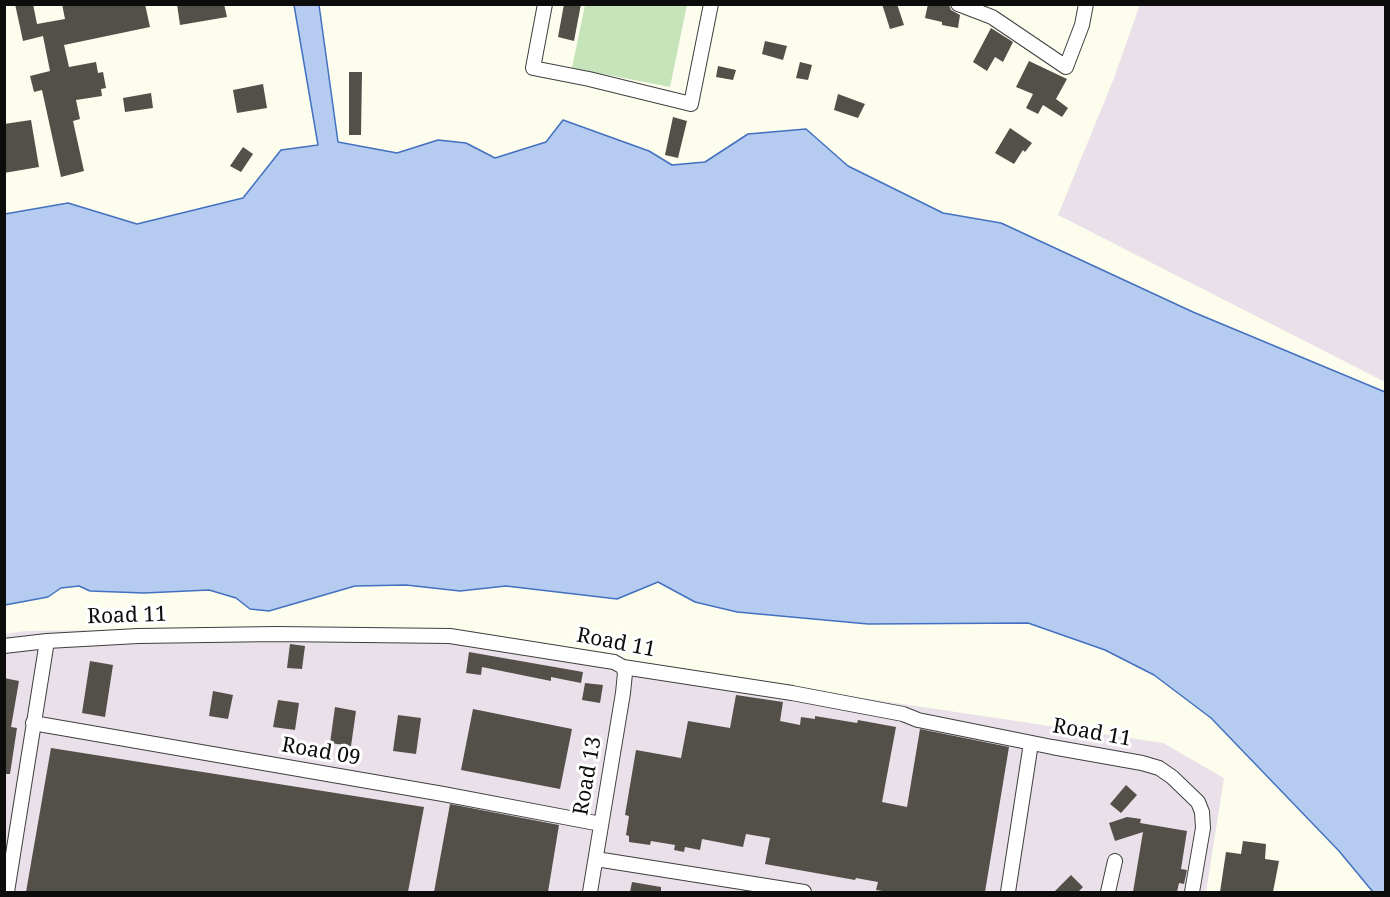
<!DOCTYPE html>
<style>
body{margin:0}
#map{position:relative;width:1390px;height:897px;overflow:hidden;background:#fcfdec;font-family:"Noto Serif",serif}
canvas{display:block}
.frame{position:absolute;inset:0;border:6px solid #0c0c0c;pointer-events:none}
</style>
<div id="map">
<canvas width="1390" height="897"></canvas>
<div class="frame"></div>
</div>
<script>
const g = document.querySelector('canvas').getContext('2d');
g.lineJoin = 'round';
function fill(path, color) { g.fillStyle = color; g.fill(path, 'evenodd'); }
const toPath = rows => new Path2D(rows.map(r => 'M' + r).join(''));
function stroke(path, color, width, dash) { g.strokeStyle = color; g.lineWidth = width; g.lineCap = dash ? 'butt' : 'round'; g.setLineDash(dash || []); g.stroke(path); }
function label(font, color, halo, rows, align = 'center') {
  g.font = font + ' "Noto Serif",serif'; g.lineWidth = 6; g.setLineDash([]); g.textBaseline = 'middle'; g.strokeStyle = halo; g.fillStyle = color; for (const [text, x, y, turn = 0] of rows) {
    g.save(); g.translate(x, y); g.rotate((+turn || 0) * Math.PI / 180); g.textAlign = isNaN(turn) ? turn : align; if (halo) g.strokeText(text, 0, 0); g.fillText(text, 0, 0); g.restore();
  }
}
fill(toPath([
 [1140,4,1385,5,1385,382,1058,215,1114,78],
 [388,627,1163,743,1224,778,1206,892,5,892,4,634,26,631]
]), '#eae0e9');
fill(toPath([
 [585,5,687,5,670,87,572,68]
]), '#c5e4b9');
const water = toPath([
 [294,5,319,5,338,142,397,153,438,140,466,143,495,158,546,142,563,120,649,151,672,165,705,162,748,134,806,129,848,166,943,213,1001,223,1193,312,1385,392,1385,892,1373,892,1339,851,1211,718,1154,675,1105,650,1028,623,868,624,737,612,695,602,658,582,617,599,506,586,460,591,406,585,355,586,269,611,250,609,236,598,209,590,144,593,90,591,79,586,61,588,48,597,5,605,5,214,68,203,137,224,243,198,281,150,318,145,294,5]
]);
fill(water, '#b5ccf0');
stroke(water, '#4370c0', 1.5);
fill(toPath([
 [15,4,33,4,37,24,65,19,62,4,145,4,150,27,64,45,69,67,96,62,98,73,103,72,106,88,101,89,102,96,76,100,80,119,73,121,84,171,61,177,42,90,34,92,30,76,50,71,43,36,23,41],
 [177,4,224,4,227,17,180,25],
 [564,4,581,4,574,41,558,37],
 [882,4,897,4,904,25,890,29],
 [928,4,949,5,951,10,960,15,958,28,942,25,942,22,925,18],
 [991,28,1013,42,1003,62,995,57,987,71,973,62],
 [765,41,787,46,783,60,762,54],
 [1029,61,1067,79,1056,99,1068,108,1062,117,1043,105,1038,114,1026,108,1033,94,1016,87],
 [800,62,812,65,808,80,796,78],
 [718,66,736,70,733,80,716,77],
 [349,72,362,72,361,135,349,135],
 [263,84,267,108,237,113,233,90],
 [151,93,153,108,125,112,123,98],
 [838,94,865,104,858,118,834,110],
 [673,117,687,121,678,158,665,155],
 [31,120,39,167,4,173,4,124],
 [1010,128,1032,143,1025,152,1023,150,1014,164,995,153],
 [243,147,253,154,241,172,230,166],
 [290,644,305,646,302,669,287,668],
 [469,652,583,672,581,683,551,677,551,681,482,667,481,675,466,673],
 [90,661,113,665,105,717,82,713],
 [4,678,19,681,11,727,17,728,10,774,4,774],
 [585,683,603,685,600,703,582,700],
 [213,691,233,695,228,719,209,716],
 [736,695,783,702,780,721,800,725,801,717,815,719,815,716,857,723,858,720,896,727,882,802,907,807,920,729,1009,747,985,892,889,892,876,890,878,882,856,878,855,880,765,864,770,838,746,834,743,847,702,839,700,850,685,847,684,852,674,850,675,845,651,841,650,845,629,842,629,836,626,835,629,816,625,815,636,750,681,758,688,721,730,728],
 [278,700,299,703,295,730,273,727],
 [335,707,356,711,351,746,330,743],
 [473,709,572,729,560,789,461,770],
 [398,715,421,718,416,754,393,751],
 [51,748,424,807,408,892,26,892],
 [1126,785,1137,795,1121,813,1110,804],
 [450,804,559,825,548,892,434,892],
 [1127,817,1141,819,1140,823,1187,831,1181,869,1187,870,1184,884,1179,883,1177,892,1133,892,1143,832,1115,841,1109,823],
 [1243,841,1266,844,1265,859,1279,861,1273,892,1220,892,1226,852,1241,854],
 [1071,875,1083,887,1078,892,1054,892],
 [632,882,661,887,661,892,630,892]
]), '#534f49');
const street = toPath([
 [545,4,533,68,589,79,691,104,711,4],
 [958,4,992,17,1066,67,1082,25,1086,4],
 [4,646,47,641,138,636,277,634,450,636,614,662,623,667,792,693,903,714,918,720,1052,747,1142,763,1159,768,1172,777,1198,802,1202,812,1203,828,1192,892],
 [33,723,443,794,601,824],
 [596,859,804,892],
 [7,892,47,641],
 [590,892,623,693,625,673,623,667],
 [1008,892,1031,743],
 [1108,892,1115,861]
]);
stroke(street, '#3f3f3f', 16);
stroke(street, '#fff', 14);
label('21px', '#0c0c0c', '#fff', [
 ["Road 11",127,616,-2],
 ["Road 11",616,643,11],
 ["Road 11",1092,733,10],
 ["Road 09",321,752,10],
 ["Road 13",588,776,-80]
]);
</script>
